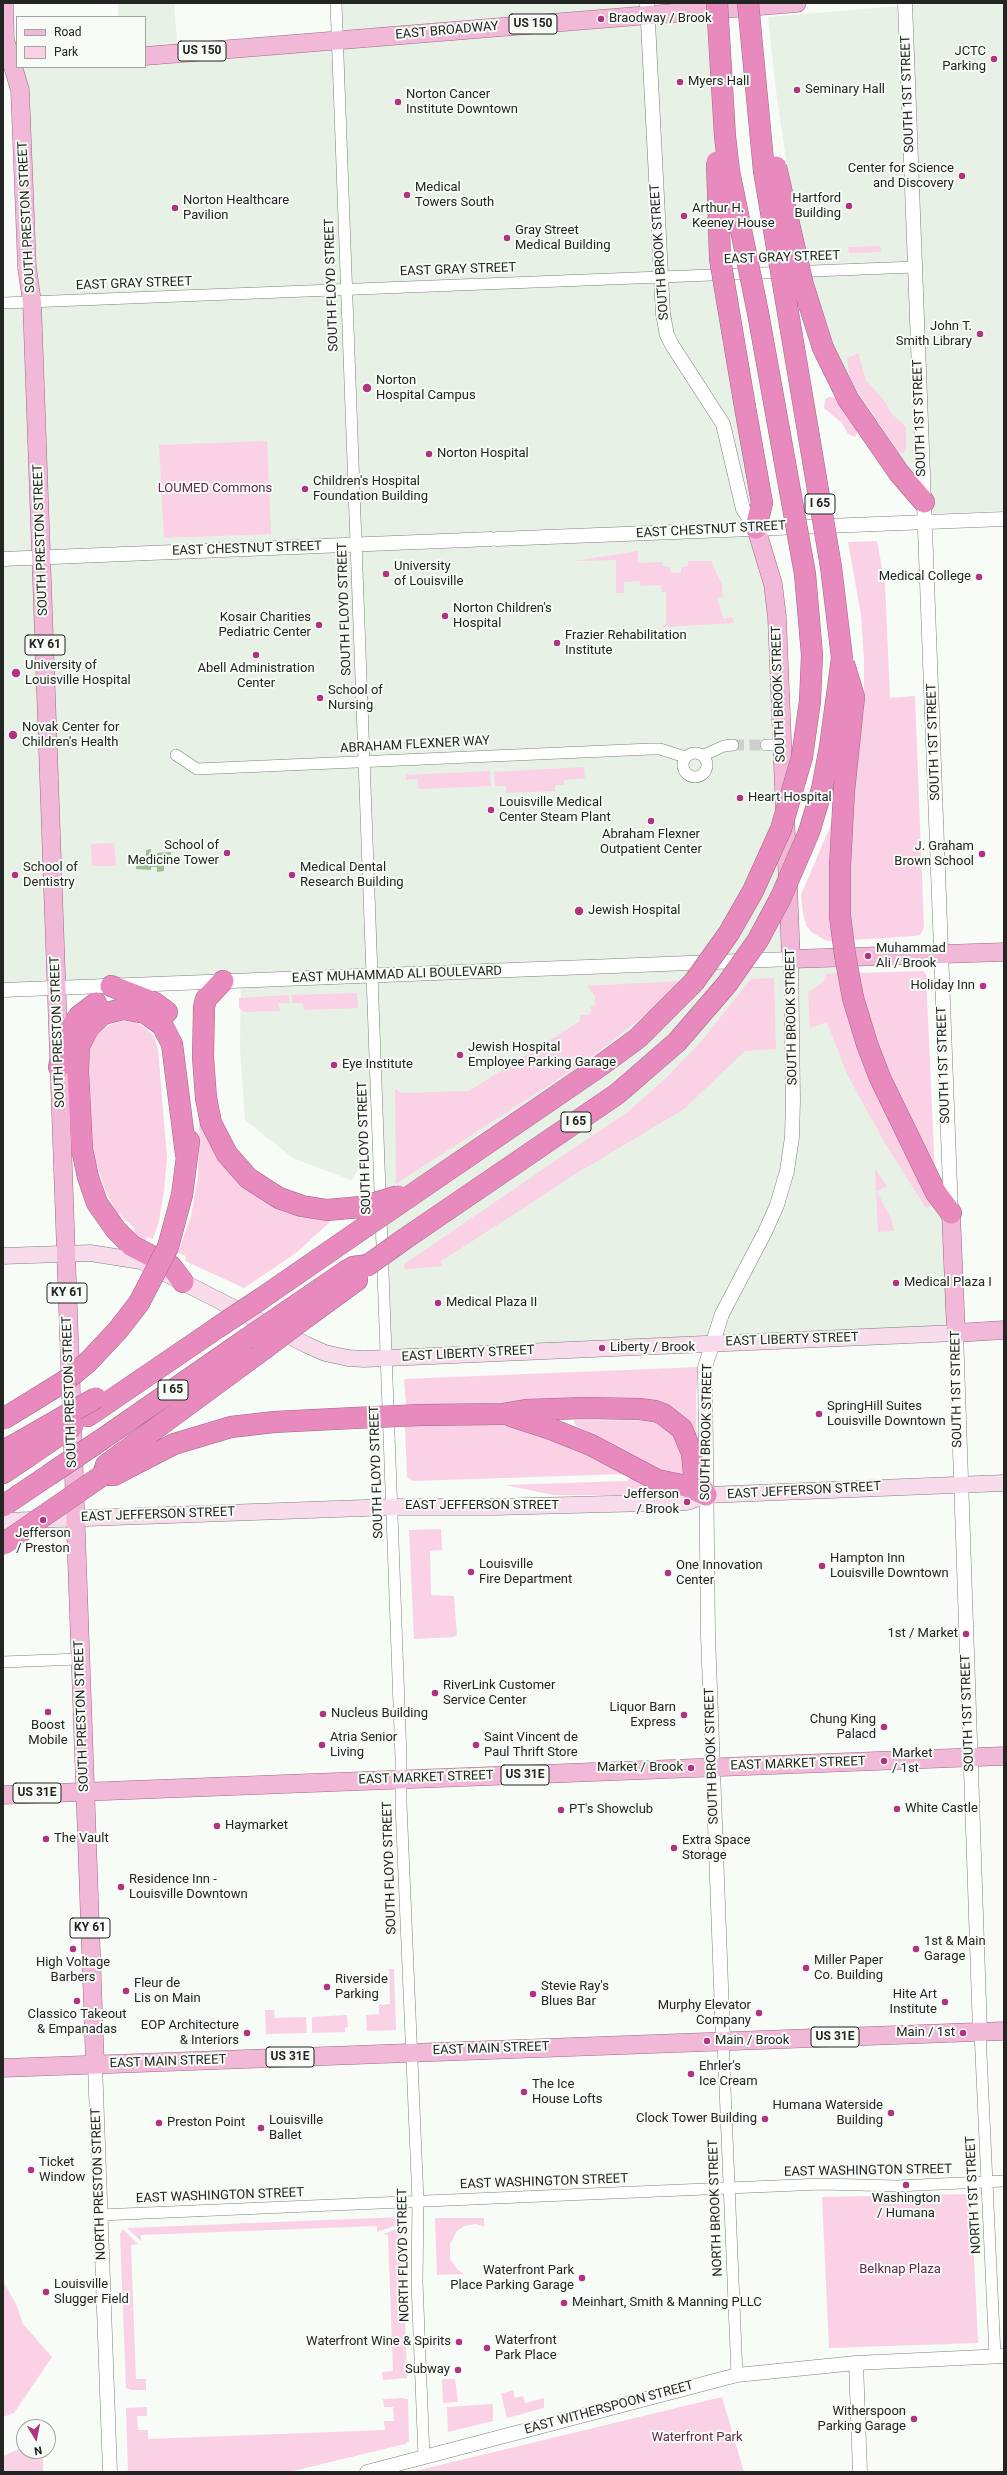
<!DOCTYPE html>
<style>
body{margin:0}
#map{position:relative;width:1007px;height:2475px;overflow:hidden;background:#f7fcf6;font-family:Roboto,sans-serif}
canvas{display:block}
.frame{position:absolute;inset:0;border:4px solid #232522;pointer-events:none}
.legend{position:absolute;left:16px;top:16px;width:130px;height:52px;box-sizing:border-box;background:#f7fcf6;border:1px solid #a2a6a1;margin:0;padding:5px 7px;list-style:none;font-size:12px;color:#232522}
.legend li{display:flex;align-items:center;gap:8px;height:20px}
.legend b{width:20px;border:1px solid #a2a6a1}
.north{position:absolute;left:16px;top:2419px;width:40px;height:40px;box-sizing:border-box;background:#f7fcf6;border:1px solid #a2a6a1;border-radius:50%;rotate:170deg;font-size:11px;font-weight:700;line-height:16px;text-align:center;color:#232522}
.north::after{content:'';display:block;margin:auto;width:14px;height:18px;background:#b03280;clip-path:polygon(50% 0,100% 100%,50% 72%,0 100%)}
</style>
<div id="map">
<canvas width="1007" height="2475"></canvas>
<div class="frame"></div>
<ul class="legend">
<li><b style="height:5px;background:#f1b9d7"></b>Road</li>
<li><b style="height:11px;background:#fbd1e6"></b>Park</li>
</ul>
<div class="north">N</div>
</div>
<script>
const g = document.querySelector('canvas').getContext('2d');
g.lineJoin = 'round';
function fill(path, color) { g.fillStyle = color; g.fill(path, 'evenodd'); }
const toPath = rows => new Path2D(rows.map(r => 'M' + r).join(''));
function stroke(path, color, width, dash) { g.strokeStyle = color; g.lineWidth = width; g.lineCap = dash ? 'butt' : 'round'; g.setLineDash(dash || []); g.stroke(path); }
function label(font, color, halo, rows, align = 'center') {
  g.font = font + ' Roboto,sans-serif'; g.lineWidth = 4; g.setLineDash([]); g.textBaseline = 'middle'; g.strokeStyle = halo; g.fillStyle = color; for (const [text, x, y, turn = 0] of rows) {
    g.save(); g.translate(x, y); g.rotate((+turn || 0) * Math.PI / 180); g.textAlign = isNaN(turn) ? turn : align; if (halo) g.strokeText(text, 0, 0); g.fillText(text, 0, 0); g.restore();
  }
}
fill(toPath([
 [118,3,174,3,178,53,337,40,336,3,648,3,648,18,718,15,719,232,766,560,791,959,835,957,951,1213,956,1333,386,1358,377,1096,357,1097,362,1164,351,1180,293,1158,245,1120,240,1048,241,981,3,990,3,305,30,302,17,67,145,67,145,17,118,17],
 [933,3,1004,3,1004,511,928,514,909,470,858,395,843,369,830,343,805,256,789,179,776,91,768,17]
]), '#e7f1e5');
fill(toPath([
 [880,246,881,252,849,253,848,247],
 [858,353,866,381,884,400,891,413,906,427,906,450,903,453,898,451,850,380,847,358],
 [829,397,838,398,861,426,855,437,848,434,842,423,824,408,825,399],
 [267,441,271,534,164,538,159,445],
 [877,541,885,584,890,698,915,696,924,928,920,935,915,936,852,940,849,918,849,841,864,706,864,660,861,615,848,542],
 [638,551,638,563,663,562,662,566,670,567,671,573,681,573,681,567,688,566,688,561,711,561,722,585,723,596,717,599,724,619,732,617,734,623,663,627,663,625,666,624,666,592,662,592,661,585,640,586,640,581,624,582,624,593,616,593,616,560,574,561],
 [584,767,585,778,564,780,564,785,555,785,555,791,506,793,506,786,495,786,494,772],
 [490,771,491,786,419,789,418,779,406,780,406,775],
 [835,815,836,941,827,941,811,932,806,925,803,914,801,895],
 [114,843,116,866,92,866,91,844],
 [923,971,926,974,935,1174,880,1058,857,973],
 [841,973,933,1203,931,1206,926,1208,886,1145,847,1074,827,1022,810,1028,808,993,823,982,826,974],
 [774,978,776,1049,745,1051,684,1109,577,1173,440,1262,443,1266,405,1269,404,1264,423,1251,629,1111,664,1080,699,1044,751,979],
 [679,981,654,1008,589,1059,396,1184,395,1089,402,1093,469,1091,580,1021,580,1015,588,1015,592,1011,590,1008,595,1004,595,996,587,986],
 [357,993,358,1008,304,1010,303,1003,292,1003,292,995],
 [289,995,289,1003,278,1003,280,1011,244,1012,239,1008,239,998],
 [122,1021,135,1022,144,1027,153,1035,158,1049,167,1157,164,1192,159,1221,153,1239,147,1237,144,1247,136,1240,134,1228,116,1211,106,1192,94,1156,90,1130,89,1055,90,1048,98,1033,110,1025],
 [200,1100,213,1145,330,1222,296,1253,244,1288,185,1261,186,1256,178,1253,191,1216,198,1177],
 [875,1169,887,1186,877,1192,891,1218,894,1231,878,1232],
 [699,1367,696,1393,697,1449,669,1406,651,1399,406,1405,404,1379],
 [574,1420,655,1421,667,1425,678,1437,686,1474,672,1476,660,1473,575,1425],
 [491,1423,509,1425,566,1443,625,1474,413,1481,407,1477,405,1426],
 [631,1477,671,1495,553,1495,505,1485,627,1481],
 [441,1529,442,1550,430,1551,431,1595,454,1596,457,1635,454,1637,414,1639,409,1530],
 [389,1969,394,1969,396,2030,367,2031,366,2015,379,2014,379,2005,390,2004],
 [265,2010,274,2010,275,2018,306,2017,307,2033,266,2034],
 [347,2015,348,2027,345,2028,345,2032,312,2033,312,2017],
 [971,2194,978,2343,829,2348,822,2197],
 [402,2217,402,2221,400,2224,377,2232,377,2226,141,2235,141,2241,127,2228],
 [435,2218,484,2218,484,2227,476,2224,464,2226,457,2231,450,2244,450,2259,457,2269,464,2274,437,2275],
 [402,2227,407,2378,383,2380,382,2372,393,2371,388,2235,383,2234],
 [123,2229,138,2244,131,2245,136,2379,146,2379,146,2390,131,2390,126,2388,120,2234],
 [3,2281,16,2304,23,2324,52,2357,14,2413,3,2417],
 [442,2379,455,2379,458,2402,443,2403],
 [513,2390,515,2398,523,2396,525,2403,544,2398,544,2408,507,2418,501,2394],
 [722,2397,744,2472,411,2472],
 [402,2398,408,2399,409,2441,405,2444,289,2472,128,2472,126,2408,147,2407,147,2416,137,2416,138,2430,148,2430,148,2439,385,2430,384,2421,394,2421,393,2407,384,2407,383,2399],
 [493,2404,493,2421,448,2432,447,2407],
 [24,2447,24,2451,37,2451,43,2457,43,2472,3,2472,3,2456]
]), '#fbd1e6');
fill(toPath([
 [151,849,151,855,157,855,157,853,171,852,169,865,164,866,164,871,157,872,157,867,151,867,151,870,136,869,136,859,146,859,146,850]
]), '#9cc094');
stroke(toPath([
 [733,745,766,745]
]), '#cdd1cc', 11, [11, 5.5]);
const minor = toPath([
 [336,3,401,1758,401,1804,418,2201,417,2282,424,2457],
 [3,303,914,267],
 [766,745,781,745],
 '683 765a12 12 0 1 1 24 0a12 12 0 1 1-24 0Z',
 [176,755,197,769,651,749,660,749,685,757],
 [704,755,724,746,733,745],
 [3,1662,79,1659],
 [980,2032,995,2356],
 [723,2040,737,2375],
 [100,2215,822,2184,897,2186,1004,2181]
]);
const tertiary = toPath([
 [647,3,663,314,667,335,672,345,723,424,743,509,756,528],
 [905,3,951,1213],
 [497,539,1004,519],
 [3,559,491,539],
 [3,990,791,959,793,1100,792,1137,787,1171,777,1205,765,1232,722,1314,705,1367,708,1635,723,2040],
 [956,1333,980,2032],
 [95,2064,110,2472],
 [856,2363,860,2472],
 [367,2472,737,2375,856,2363,1004,2356]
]);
const secondary = toPath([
 [3,1256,90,1253,141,1261,307,1345,325,1353,348,1358,364,1359,956,1333],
 [3,1521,392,1507,494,1507,687,1502,706,1495,1004,1483]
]);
const primary = toPath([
 [4,3,5,40,20,90,27,268,32,302,95,2064],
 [145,56,797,3],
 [756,528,773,584,777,617,791,959,1004,952],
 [951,1213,956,1333,1004,1330],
 [3,1795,1004,1756],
 [3,2068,1004,2031]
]);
const motorway = toPath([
 [823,348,848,399,899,473,924,502],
 [745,407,762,503,756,528],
 [223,981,206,999,204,1007,203,1057,206,1098,211,1123,227,1154,248,1178,279,1198,302,1206,327,1210,361,1207],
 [111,986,155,1003,167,1012],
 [853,998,867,1044,880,1078,936,1193,951,1213],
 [59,1067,68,1034,73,1025,79,1016,96,1003],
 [397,1205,600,1066,638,1038,694,982],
 [406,1238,617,1094,677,1042,727,984],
 [168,1247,182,1195,189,1141],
 [183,1282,171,1266,132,1246,116,1230,97,1203,88,1177,82,1149,78,1070,79,1046,89,1027,103,1014,123,1009,145,1013,162,1025,172,1044,186,1154],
 [262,1298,365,1227],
 [289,1310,346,1271,353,1267,368,1265],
 [305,1318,357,1280],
 [264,1349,106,1465,103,1475,114,1475,174,1444,231,1427,274,1422,354,1418],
 [88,1362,118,1330,139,1303],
 [421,1415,502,1414,526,1410,585,1408,639,1409,655,1411,663,1414,682,1429,692,1453,694,1475,706,1495],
 [88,1416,217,1328],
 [511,1416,551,1429,591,1445,657,1480,686,1486,706,1495],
 [101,1440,245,1340],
 [3,1451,21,1441],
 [3,1473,30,1455],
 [3,1506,49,1475]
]);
stroke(minor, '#7c817b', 12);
stroke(tertiary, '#7c817b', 15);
stroke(secondary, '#7c817b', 17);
stroke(primary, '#a36787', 19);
stroke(motorway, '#a36787', 22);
stroke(minor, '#fff', 11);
stroke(tertiary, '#fff', 14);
stroke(secondary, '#f8dceb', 16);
stroke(primary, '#f1b9d7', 18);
stroke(motorway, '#e88abd', 21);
const motorwayBridge = toPath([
 [717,162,720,259,745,407],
 [776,167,803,285,823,348],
 [844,664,854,697,844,791,840,866,840,916,845,955,853,998],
 [694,982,729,933,753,891,781,829,802,757,810,701,812,655,805,574,758,313,729,171,725,136,717,3],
 [727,984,758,940,781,897,809,832,822,789,830,747,842,658,831,567,764,171,748,3],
 [361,1207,398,1196],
 [365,1227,397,1205],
 [368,1265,406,1238],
 [139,1303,168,1247],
 [217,1328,262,1298],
 [245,1340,289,1310],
 [264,1349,305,1318],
 [354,1418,421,1415],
 [3,1419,65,1381,88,1362],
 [21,1441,96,1398],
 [30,1455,73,1426],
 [49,1475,101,1440],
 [3,1544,103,1475]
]);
stroke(motorwayBridge, '#a36787', 22, []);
stroke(motorwayBridge, '#e88abd', 21);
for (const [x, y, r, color] of [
 [601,19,4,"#b03280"],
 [994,59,4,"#b03280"],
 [680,82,4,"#b03280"],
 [797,90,4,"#b03280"],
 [398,102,4,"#b03280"],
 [962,176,4,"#b03280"],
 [407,195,4,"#b03280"],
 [849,206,4,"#b03280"],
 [175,208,4,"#b03280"],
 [684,216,4,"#b03280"],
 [507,238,4,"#b03280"],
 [980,334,4,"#b03280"],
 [367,388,5,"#b03280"],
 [429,454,4,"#b03280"],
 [305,489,4,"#b03280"],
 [386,574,4,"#b03280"],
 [979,577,4,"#b03280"],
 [445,616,4,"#b03280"],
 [319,625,4,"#b03280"],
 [557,643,4,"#b03280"],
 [256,655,4,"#b03280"],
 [16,673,5,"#b03280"],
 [320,698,4,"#b03280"],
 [13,735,5,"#b03280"],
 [740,798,4,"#b03280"],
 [491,810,4,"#b03280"],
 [651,821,4,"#b03280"],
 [227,853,4,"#b03280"],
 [982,854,4,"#b03280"],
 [15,875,4,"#b03280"],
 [292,875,4,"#b03280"],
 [579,911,5,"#b03280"],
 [868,956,4,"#b03280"],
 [983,986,4,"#b03280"],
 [460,1055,4,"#b03280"],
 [334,1065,4,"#b03280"],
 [896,1283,4,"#b03280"],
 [438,1303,4,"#b03280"],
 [602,1348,4,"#b03280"],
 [819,1414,4,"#b03280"],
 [687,1502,4,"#b03280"],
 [43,1520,4,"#b03280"],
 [822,1566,4,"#b03280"],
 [471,1572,4,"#b03280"],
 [668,1573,4,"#b03280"],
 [966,1634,4,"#b03280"],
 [435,1693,4,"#b03280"],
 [48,1712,4,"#b03280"],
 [323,1714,4,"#b03280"],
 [684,1715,4,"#b03280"],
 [884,1727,4,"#b03280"],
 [322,1745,4,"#b03280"],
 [476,1745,4,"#b03280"],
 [884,1761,4,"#b03280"],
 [691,1768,4,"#b03280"],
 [897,1809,4,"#b03280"],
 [561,1810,4,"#b03280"],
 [217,1826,4,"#b03280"],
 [46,1839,4,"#b03280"],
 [674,1848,4,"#b03280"],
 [121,1887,4,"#b03280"],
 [73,1949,4,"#b03280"],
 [916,1949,4,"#b03280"],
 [806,1968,4,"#b03280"],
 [327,1987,4,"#b03280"],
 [126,1991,4,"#b03280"],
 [533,1994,4,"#b03280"],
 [77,2001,4,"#b03280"],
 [945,2002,4,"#b03280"],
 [759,2013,4,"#b03280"],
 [247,2033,4,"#b03280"],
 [963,2033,4,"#b03280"],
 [707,2041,4,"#b03280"],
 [691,2074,4,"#b03280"],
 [524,2092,4,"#b03280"],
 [891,2113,4,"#b03280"],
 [765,2119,4,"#b03280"],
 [159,2123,4,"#b03280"],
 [261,2128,4,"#b03280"],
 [31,2170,4,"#b03280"],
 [906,2185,4,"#b03280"],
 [582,2278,4,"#b03280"],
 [46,2292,4,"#b03280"],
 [564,2303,4,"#b03280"],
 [459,2342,4,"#b03280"],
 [487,2348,4,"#b03280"],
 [458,2370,4,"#b03280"],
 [914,2419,4,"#b03280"]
]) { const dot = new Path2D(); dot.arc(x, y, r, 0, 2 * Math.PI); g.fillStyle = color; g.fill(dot); stroke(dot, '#f7fcf6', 1.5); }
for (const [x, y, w] of [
 [533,24,48],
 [202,51,48],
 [820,504,30],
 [45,645,40],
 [576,1122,30],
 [67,1293,40],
 [173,1390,30],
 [525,1775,48],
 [37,1793,48],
 [90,1928,40],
 [835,2037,48],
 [290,2057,48]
]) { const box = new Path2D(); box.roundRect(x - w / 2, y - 10, w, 20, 3); g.fillStyle = '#f7fcf6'; g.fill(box); stroke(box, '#232522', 1); }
label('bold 12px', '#232522', null, [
 ["US 150",533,24],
 ["US 150",202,51],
 ["I 65",820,504],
 ["KY 61",45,645],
 ["I 65",576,1122],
 ["KY 61",67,1293],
 ["I 65",173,1390],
 ["US 31E",525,1775],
 ["US 31E",37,1793],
 ["KY 61",90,1928],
 ["US 31E",835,2037],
 ["US 31E",290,2057]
]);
label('13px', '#232522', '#f7fcf6', [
 ["Braodway / Brook",609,19],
 ["JCTC",986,52,"right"],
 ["Parking",986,67,"right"],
 ["Myers Hall",688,82],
 ["Seminary Hall",805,90],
 ["Norton Cancer",406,95],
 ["Institute Downtown",406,110],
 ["Center for Science",954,169,"right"],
 ["and Discovery",954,184,"right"],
 ["Medical",415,188],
 ["Towers South",415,203],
 ["Hartford",841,199,"right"],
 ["Building",841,214,"right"],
 ["Norton Healthcare",183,201],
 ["Pavilion",183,216],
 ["Arthur H.",692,209],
 ["Keeney House",692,224],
 ["Gray Street",515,231],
 ["Medical Building",515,246],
 ["John T.",972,327,"right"],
 ["Smith Library",972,342,"right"],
 ["Norton",376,381],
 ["Hospital Campus",376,396],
 ["Norton Hospital",437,454],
 ["Children's Hospital",313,482],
 ["Foundation Building",313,497],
 ["University",394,567],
 ["of Louisville",394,582],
 ["Medical College",971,577,"right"],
 ["Norton Children's",453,609],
 ["Hospital",453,624],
 ["Kosair Charities",311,618,"right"],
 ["Pediatric Center",311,633,"right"],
 ["Frazier Rehabilitation",565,636],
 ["Institute",565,651],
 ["University of",25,666],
 ["Louisville Hospital",25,681],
 ["Abell Administration",256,669,"center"],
 ["Center",256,684,"center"],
 ["School of",328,691],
 ["Nursing",328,706],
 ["Novak Center for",22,728],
 ["Children's Health",22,743],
 ["Heart Hospital",748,798],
 ["Louisville Medical",499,803],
 ["Center Steam Plant",499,818],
 ["Abraham Flexner",651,835,"center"],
 ["Outpatient Center",651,850,"center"],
 ["School of",219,846,"right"],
 ["Medicine Tower",219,861,"right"],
 ["J. Graham",974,847,"right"],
 ["Brown School",974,862,"right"],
 ["School of",23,868],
 ["Dentistry",23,883],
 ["Medical Dental",300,868],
 ["Research Building",300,883],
 ["Jewish Hospital",588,911],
 ["Muhammad",876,949],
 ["Ali / Brook",876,964],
 ["Holiday Inn",975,986,"right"],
 ["Jewish Hospital",468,1048],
 ["Employee Parking Garage",468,1063],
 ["Eye Institute",342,1065],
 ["Medical Plaza I",904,1283],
 ["Medical Plaza II",446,1303],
 ["Liberty / Brook",610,1348],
 ["SpringHill Suites",827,1407],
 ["Louisville Downtown",827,1422],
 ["Jefferson",679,1495,"right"],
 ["/ Brook",679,1510,"right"],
 ["Jefferson",43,1534,"center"],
 ["/ Preston",43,1549,"center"],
 ["Hampton Inn",830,1559],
 ["Louisville Downtown",830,1574],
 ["Louisville",479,1565],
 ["Fire Department",479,1580],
 ["One Innovation",676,1566],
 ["Center",676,1581],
 ["1st / Market",958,1634,"right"],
 ["RiverLink Customer",443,1686],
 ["Service Center",443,1701],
 ["Liquor Barn",676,1708,"right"],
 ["Express",676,1723,"right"],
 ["Nucleus Building",331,1714],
 ["Chung King",876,1720,"right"],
 ["Palacd",876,1735,"right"],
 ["Boost",48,1726,"center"],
 ["Mobile",48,1741,"center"],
 ["Atria Senior",330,1738],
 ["Living",330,1753],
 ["Saint Vincent de",484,1738],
 ["Paul Thrift Store",484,1753],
 ["Market",892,1754],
 ["/ 1st",892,1769],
 ["Market / Brook",683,1768,"right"],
 ["White Castle",905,1809],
 ["PT's Showclub",569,1810],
 ["Haymarket",225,1826],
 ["The Vault",54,1839],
 ["Extra Space",682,1841],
 ["Storage",682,1856],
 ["Residence Inn -",129,1880],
 ["Louisville Downtown",129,1895],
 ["1st & Main",924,1942],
 ["Garage",924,1957],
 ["Miller Paper",814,1961],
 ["Co. Building",814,1976],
 ["High Voltage",73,1963,"center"],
 ["Barbers",73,1978,"center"],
 ["Riverside",335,1980],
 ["Parking",335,1995],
 ["Fleur de",134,1984],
 ["Lis on Main",134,1999],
 ["Stevie Ray's",541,1987],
 ["Blues Bar",541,2002],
 ["Hite Art",937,1995,"right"],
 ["Institute",937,2010,"right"],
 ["Murphy Elevator",751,2006,"right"],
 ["Company",751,2021,"right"],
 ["Classico Takeout",77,2015,"center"],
 ["& Empanadas",77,2030,"center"],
 ["EOP Architecture",239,2026,"right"],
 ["& Interiors",239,2041,"right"],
 ["Main / 1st",955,2033,"right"],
 ["Main / Brook",715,2041],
 ["Ehrler's",699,2067],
 ["Ice Cream",699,2082],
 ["The Ice",532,2085],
 ["House Lofts",532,2100],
 ["Humana Waterside",883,2106,"right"],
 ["Building",883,2121,"right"],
 ["Clock Tower Building",757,2119,"right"],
 ["Louisville",269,2121],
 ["Ballet",269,2136],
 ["Preston Point",167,2123],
 ["Ticket",39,2163],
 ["Window",39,2178],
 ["Washington",906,2199,"center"],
 ["/ Humana",906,2214,"center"],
 ["Waterfront Park",574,2271,"right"],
 ["Place Parking Garage",574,2286,"right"],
 ["Louisville",54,2285],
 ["Slugger Field",54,2300],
 ["Meinhart, Smith & Manning PLLC",572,2303],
 ["Waterfront",495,2341],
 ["Park Place",495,2356],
 ["Waterfront Wine & Spirits",451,2342,"right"],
 ["Subway",450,2370,"right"],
 ["Witherspoon",906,2412,"right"],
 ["Parking Garage",906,2427,"right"]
], 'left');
label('13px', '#232522', '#f7fcf6', [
 ["EAST BROADWAY",447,31,-5],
 ["SOUTH 1ST STREET",908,94,-92],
 ["SOUTH PRESTON STREET",27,217,-93],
 ["SOUTH BROOK STREET",660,252,-94],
 ["EAST GRAY STREET",782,258,-2],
 ["EAST GRAY STREET",458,270,-2],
 ["EAST GRAY STREET",134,284,-2],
 ["SOUTH FLOYD STREET",332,285,-92],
 ["SOUTH 1ST STREET",920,418,-92],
 ["EAST CHESTNUT STREET",711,530,-3],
 ["SOUTH PRESTON STREET",41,540,-92],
 ["EAST CHESTNUT STREET",247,549,-2],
 ["SOUTH FLOYD STREET",345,609,-92],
 ["SOUTH BROOK STREET",779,694,-92],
 ["SOUTH 1ST STREET",934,742,-92],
 ["ABRAHAM FLEXNER WAY",415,745,-3],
 ["EAST MUHAMMAD ALI BOULEVARD",397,975,-2],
 ["SOUTH BROOK STREET",792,1017,-91],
 ["SOUTH PRESTON STREET",58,1032,-92],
 ["SOUTH 1ST STREET",944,1065,-92],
 ["SOUTH FLOYD STREET",365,1148,-92],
 ["EAST LIBERTY STREET",792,1340,-2],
 ["EAST LIBERTY STREET",468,1354,-3],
 ["SOUTH 1ST STREET",957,1389,-91],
 ["SOUTH PRESTON STREET",70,1392,-92],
 ["SOUTH BROOK STREET",707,1432,-89],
 ["SOUTH FLOYD STREET",377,1472,-92],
 ["EAST JEFFERSON STREET",804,1491,-3],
 ["EAST JEFFERSON STREET",482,1506],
 ["EAST JEFFERSON STREET",158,1515,-2],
 ["SOUTH 1ST STREET",968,1713,-92],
 ["SOUTH PRESTON STREET",82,1716,-92],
 ["SOUTH BROOK STREET",712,1756,-92],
 ["EAST MARKET STREET",798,1764,-2],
 ["EAST MARKET STREET",426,1778,-2],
 ["SOUTH FLOYD STREET",390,1868,-92],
 ["EAST MAIN STREET",491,2049,-2],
 ["EAST MAIN STREET",168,2062,-2],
 ["EAST WASHINGTON STREET",868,2171,-1],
 ["EAST WASHINGTON STREET",544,2182,-2],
 ["NORTH PRESTON STREET",99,2184,-92],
 ["NORTH 1ST STREET",974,2195,-93],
 ["EAST WASHINGTON STREET",220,2196,-2],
 ["NORTH BROOK STREET",716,2208,-92],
 ["NORTH FLOYD STREET",404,2255,-91],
 ["EAST WITHERSPOON STREET",609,2408,-15]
]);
label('13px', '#67274c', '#f7fcf6', [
 ["LOUMED Commons",215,489],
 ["Belknap Plaza",900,2270],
 ["Waterfront Park",697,2438]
]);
</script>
